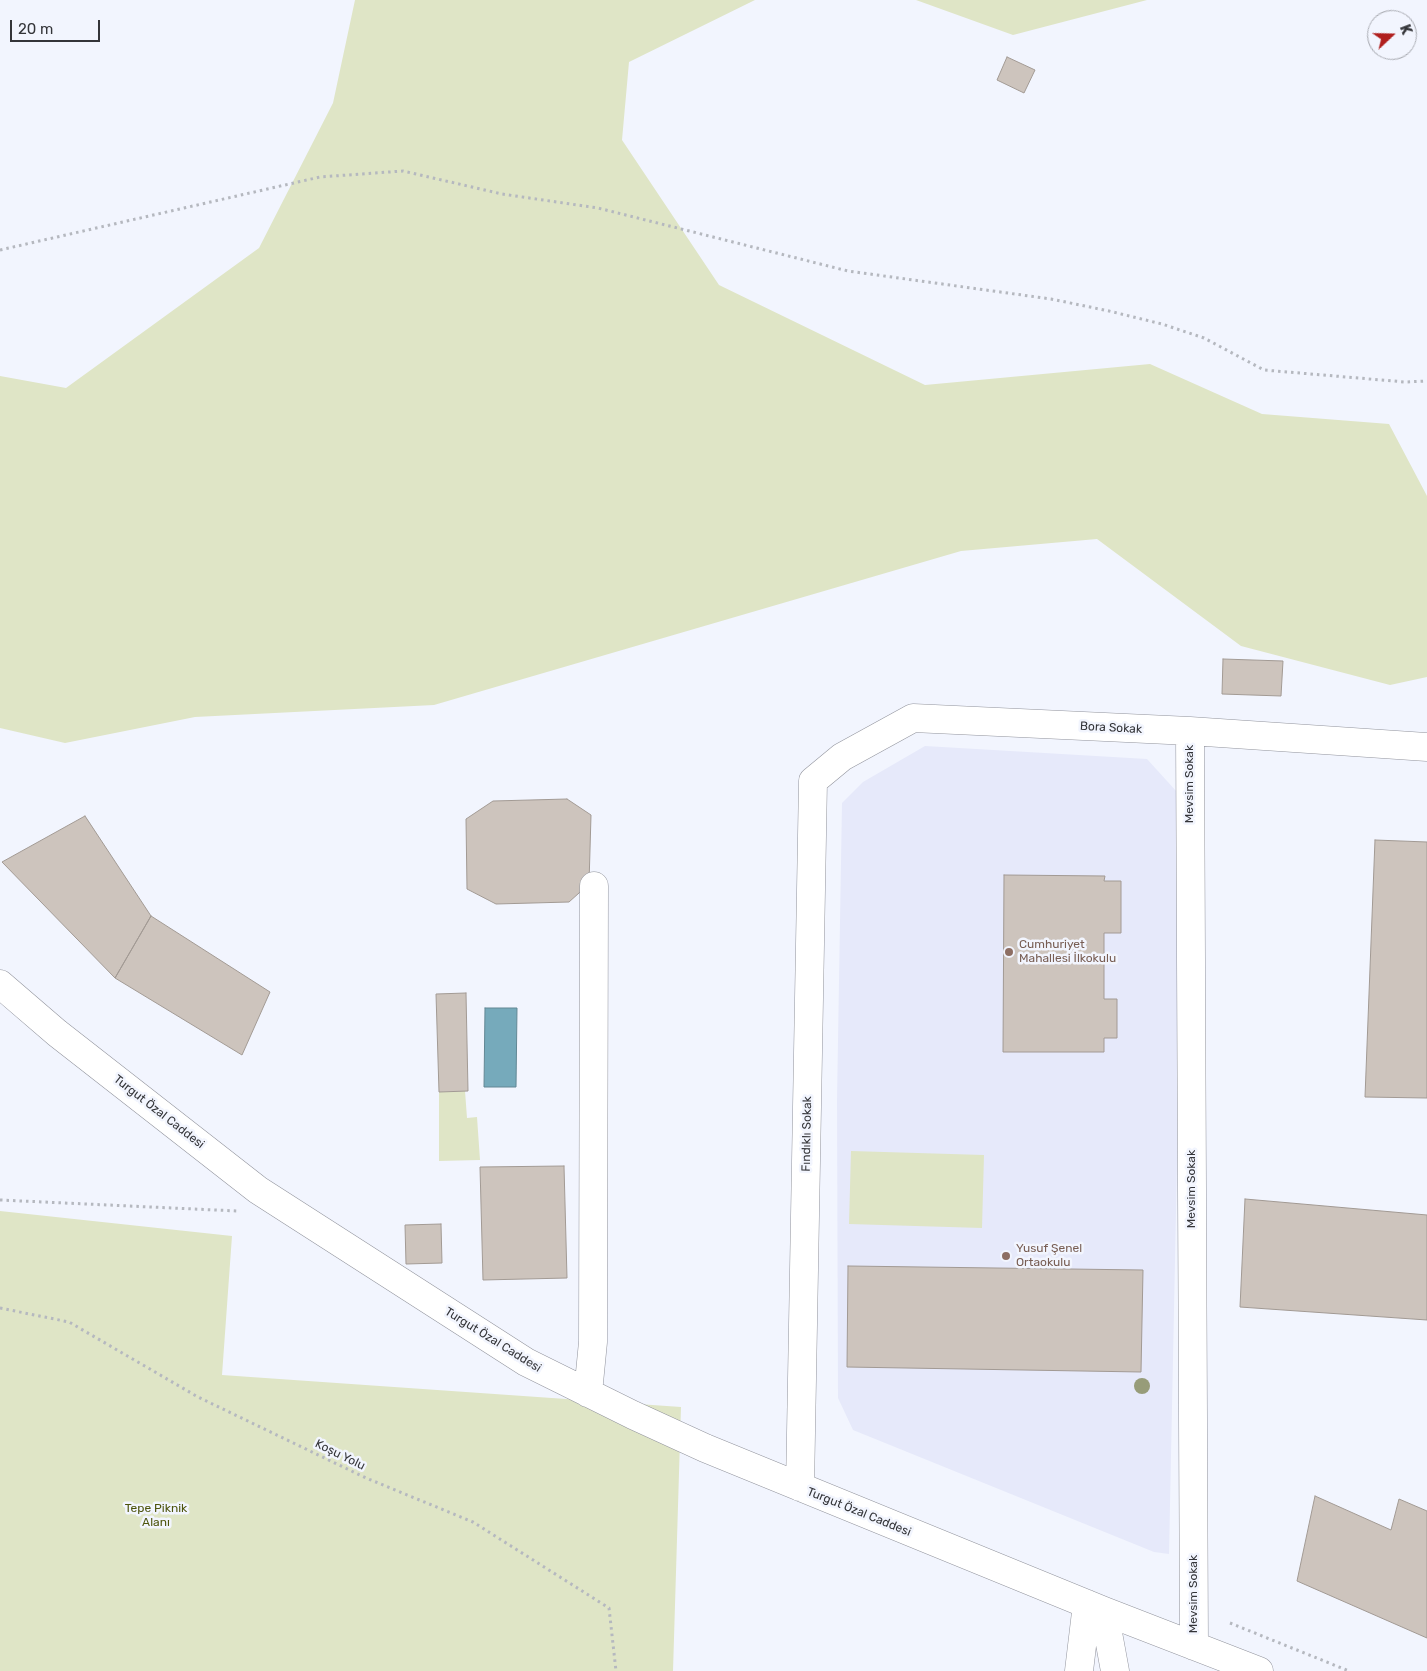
<!DOCTYPE html>
<meta charset="utf-8">
<style>
body{margin:0}
#map{position:relative;width:1427px;height:1671px;overflow:hidden;background:#f2f5fe;font-family:Rubik,sans-serif}
canvas{display:block}
.north{position:absolute;left:1367px;top:10px;width:50px;height:50px;box-sizing:border-box;background:#f2f5fe;border:1px solid #a6a8af;border-radius:50%;rotate:69deg;font-size:14px;font-weight:700;line-height:20px;text-align:center;color:#343539}
.north::after{content:'';display:block;margin:auto;width:18px;height:22px;background:#b01f1e;clip-path:polygon(50% 0,100% 100%,50% 72%,0 100%)}
.scale{position:absolute;left:10px;top:20px;width:90px;height:22px;box-sizing:border-box;border:2px solid #343539;border-top:0;padding-left:6px;font-size:15px;line-height:18px;white-space:nowrap;color:#343539;-webkit-text-stroke:4px #f2f5fe;paint-order:stroke}
</style>
<div id="map">
<canvas width="1427" height="1671"></canvas>
<div class="north">K</div>
<div class="scale">20 m</div>
</div>
<script>
const g = document.querySelector('canvas').getContext('2d');
g.lineJoin = 'round';
function fill(path, color) { g.fillStyle = color; g.fill(path, 'evenodd'); }
const toPath = rows => new Path2D(rows.map(r => 'M' + r).join(''));
function stroke(path, color, width, dash) { g.strokeStyle = color; g.lineWidth = width; g.lineCap = dash ? 'butt' : 'round'; g.setLineDash(dash || []); g.stroke(path); }
function label(font, color, halo, rows, align = 'center') {
  g.font = font + ' Rubik,sans-serif'; g.lineWidth = 5; g.setLineDash([]); g.textBaseline = 'middle'; g.strokeStyle = halo; g.fillStyle = color; for (const [text, x, y, turn = 0] of rows) {
    g.save(); g.translate(x, y); g.rotate((+turn || 0) * Math.PI / 180); g.textAlign = isNaN(turn) ? turn : align; if (halo) g.strokeText(text, 0, 0); g.fillText(text, 0, 0); g.restore();
  }
}
fill(toPath([
 [925,746,1147,759,1177,792,1178,1114,1169,1554,1154,1552,853,1430,838,1398,837,1100,842,803,863,782]
]), '#e6e9fa');
fill(toPath([
 [355,0,755,0,629,62,622,140,719,285,925,385,1150,364,1262,414,1389,424,1427,496,1427,677,1390,685,1241,646,1097,539,961,551,434,705,195,717,65,743,0,728,0,376,66,388,259,248,333,103],
 [916,0,1147,0,1013,35],
 [465,1091,467,1118,477,1117,480,1160,439,1161,439,1092],
 [851,1151,984,1155,982,1228,849,1224],
 [0,1211,232,1236,222,1375,681,1407,673,1671,0,1671]
]), '#dfe5c6');
const water = toPath([
 [485,1008,517,1008,516,1087,484,1087,485,1008]
]);
fill(water, '#76aabb');
stroke(water, '#628794', 1);
const building = toPath([
 [1007,57,1035,70,1024,93,997,80,1007,57],
 [1223,659,1283,661,1281,696,1222,694,1223,659],
 [567,799,591,815,589,884,569,902,496,904,467,889,466,819,493,801,567,799],
 [85,816,151,916,115,978,2,862,85,816],
 [1375,840,1427,842,1427,1098,1365,1097,1375,840],
 [1004,875,1105,876,1104,881,1121,881,1121,933,1104,933,1104,999,1117,999,1117,1038,1104,1038,1104,1052,1003,1052,1004,875],
 [151,916,270,992,242,1055,115,978,151,916],
 [466,993,468,1091,439,1092,436,994,466,993],
 [564,1166,567,1278,483,1280,480,1167,564,1166],
 [1245,1199,1427,1215,1427,1320,1240,1307,1245,1199],
 [441,1224,442,1263,406,1264,405,1225,441,1224],
 [848,1266,1143,1270,1141,1372,847,1367,848,1266],
 [1315,1496,1391,1530,1399,1499,1427,1511,1427,1638,1297,1581,1315,1496]
]);
fill(building, '#cdc4bd');
stroke(building, '#a29a94', 1);
const minor = toPath([
 [1190,731,1194,1646],
 [0,984,57,1033,258,1190,526,1362,633,1415,705,1448,1104,1611,1259,1671],
 [588,1393,593,1342,594,886],
 [800,1487,813,781,842,757,913,718,1190,731,1427,747],
 [1104,1611,1115,1671],
 [1079,1671,1087,1604]
]);
stroke(minor, '#92949d', 29);
stroke(toPath([
 [0,250,320,177,403,171,502,194,598,208,848,271,1051,299,1109,311,1162,324,1204,338,1264,370,1405,382,1427,381],
 [0,1200,237,1211],
 [0,1308,69,1322,198,1397,366,1478,473,1522,609,1608,616,1671],
 [1230,1623,1349,1671]
]), '#b5b8bf', 3, [2.5, 4]);
stroke(minor, '#fff', 28);
g.fillStyle = '#979c79';
for (const [x, y] of [
 [1142,1386]
]) { g.beginPath(); g.arc(x, y, 8, 0, 2 * Math.PI); g.fill(); }
for (const [x, y, r, color] of [
 [1009,952,5,"#8d6e63"],
 [1006,1256,5,"#8d6e63"]
]) { const dot = new Path2D(); dot.arc(x, y, r, 0, 2 * Math.PI); g.fillStyle = color; g.fill(dot); stroke(dot, '#f2f5fe', 2); }
label('12px', '#343539', '#f2f5fe', [
 ["Bora Sokak",1111,728,3],
 ["Mevsim Sokak",1190,784,-90],
 ["Turgut Özal Caddesi",159,1112,38],
 ["Fındıklı Sokak",807,1134,-89],
 ["Mevsim Sokak",1192,1189,-90],
 ["Turgut Özal Caddesi",493,1340,32],
 ["Koşu Yolu",340,1455,26],
 ["Turgut Özal Caddesi",859,1512,22],
 ["Mevsim Sokak",1194,1594,-90]
]);
label('12px', '#785e54', '#f2f5fe', [
 ["Cumhuriyet",1019,945],
 ["Mahallesi İlkokulu",1019,959],
 ["Yusuf Şenel",1016,1249],
 ["Ortaokulu",1016,1263]
], 'left');
label('12px', '#4d540c', '#f2f5fe', [
 ["Tepe Piknik",156,1509],
 ["Alanı",156,1523]
]);
</script>
